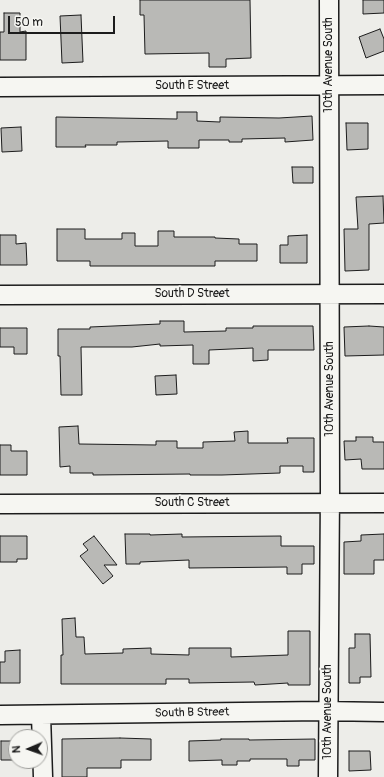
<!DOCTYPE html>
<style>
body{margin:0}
#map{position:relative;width:384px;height:777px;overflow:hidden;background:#edede9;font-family:Pangolin,sans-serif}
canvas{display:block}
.north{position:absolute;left:8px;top:729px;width:40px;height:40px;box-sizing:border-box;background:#f6f6f2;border:1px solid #9f9f9c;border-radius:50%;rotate:268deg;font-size:11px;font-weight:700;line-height:16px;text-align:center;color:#1c1c1c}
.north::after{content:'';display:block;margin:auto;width:14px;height:18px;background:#1c1c1c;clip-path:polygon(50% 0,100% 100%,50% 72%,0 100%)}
.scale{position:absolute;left:8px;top:16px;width:107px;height:18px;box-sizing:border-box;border:2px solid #1c1c1c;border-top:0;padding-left:5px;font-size:12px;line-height:14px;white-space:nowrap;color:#1c1c1c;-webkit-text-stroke:3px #f6f6f2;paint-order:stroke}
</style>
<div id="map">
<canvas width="384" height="777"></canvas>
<div class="north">N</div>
<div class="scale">50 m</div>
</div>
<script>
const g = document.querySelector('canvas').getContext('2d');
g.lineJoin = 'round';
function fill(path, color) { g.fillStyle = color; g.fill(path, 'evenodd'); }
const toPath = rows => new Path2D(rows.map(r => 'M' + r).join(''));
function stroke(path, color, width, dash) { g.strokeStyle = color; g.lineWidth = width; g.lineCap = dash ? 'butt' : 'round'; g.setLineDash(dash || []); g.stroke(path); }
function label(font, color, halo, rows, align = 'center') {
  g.font = font + ' Pangolin,sans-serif'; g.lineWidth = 3.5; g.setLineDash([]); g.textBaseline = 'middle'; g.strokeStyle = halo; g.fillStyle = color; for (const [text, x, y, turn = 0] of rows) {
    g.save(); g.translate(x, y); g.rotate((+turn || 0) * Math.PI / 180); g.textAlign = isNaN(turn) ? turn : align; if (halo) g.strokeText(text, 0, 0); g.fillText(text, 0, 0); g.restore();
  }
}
const building = toPath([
 [140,0,250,0,251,58,226,59,226,67,209,67,209,53,145,54,144,15,140,15,140,0],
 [363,0,384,0,384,13,363,14,363,0],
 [4,13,20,13,20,32,26,31,26,60,0,60,0,32,4,32,4,13],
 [81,15,83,62,62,63,60,16,81,15],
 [380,29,384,39,384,51,366,58,359,37,380,29],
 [177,112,197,112,197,121,220,122,220,117,279,118,312,116,313,140,285,142,285,138,242,139,242,142,229,142,229,140,199,140,199,148,168,148,168,141,117,142,117,145,85,145,86,147,56,147,56,117,177,119,177,112],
 [346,123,368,123,368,149,347,150,346,123],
 [21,127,22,151,2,152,1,128,21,127],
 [292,167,313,167,313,183,293,183,292,167],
 [383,196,384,223,369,224,369,270,345,271,344,229,358,229,356,197,383,196],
 [57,229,85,229,85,239,122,239,122,233,135,233,135,246,158,246,158,231,174,231,174,237,215,237,215,238,239,239,239,244,257,244,257,261,215,261,215,266,90,266,90,261,57,261,57,229],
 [0,235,16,235,16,244,26,243,27,265,0,265,0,235],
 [307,235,307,263,280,263,280,245,288,245,288,236,307,235],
 [160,321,184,321,184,332,226,331,226,328,253,328,253,326,313,326,314,350,268,350,268,360,253,361,253,348,209,350,209,364,193,364,193,345,160,346,160,344,132,347,81,347,82,395,61,395,60,356,58,356,58,329,90,329,90,327,160,324,160,321],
 [369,326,384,327,384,355,345,356,344,327,369,326],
 [0,328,27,328,27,354,14,354,14,347,0,347,0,328],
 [176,375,177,394,156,395,155,376,176,375],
 [78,426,79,444,156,445,156,441,177,441,177,448,203,448,203,442,235,441,234,432,248,431,248,443,288,443,287,438,314,438,314,472,303,472,303,466,280,466,280,473,222,475,190,475,190,474,93,475,93,473,70,473,70,466,60,467,59,427,78,426],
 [356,437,373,437,373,442,384,442,384,469,362,469,361,459,345,460,344,441,356,441,356,437],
 [0,445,11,445,11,451,27,451,27,475,0,475,0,445],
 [125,534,150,534,150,535,182,534,182,537,281,536,281,546,314,546,314,564,302,564,302,574,287,574,287,567,189,568,189,560,140,562,140,564,126,564,125,534],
 [384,534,384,560,374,560,374,574,344,574,344,542,361,541,361,535,384,534],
 [0,536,27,536,27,559,17,559,17,562,0,562,0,536],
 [94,536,117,565,104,565,113,576,103,584,80,556,88,550,83,544,94,536],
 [75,618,76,637,84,637,85,654,123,653,123,649,151,648,151,654,189,655,189,648,231,648,231,657,288,655,288,631,310,631,310,685,288,685,288,683,255,685,254,682,189,683,189,679,166,679,166,684,61,684,61,655,63,655,62,619,75,618],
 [355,634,370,634,371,677,360,677,360,683,349,683,349,648,355,648,355,634],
 [20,650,20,683,0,683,0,662,5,662,5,651,20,650],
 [120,738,151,739,151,760,121,760,121,768,87,768,87,777,62,777,62,739,120,738],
 [221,739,249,739,249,740,315,739,315,760,299,760,299,766,287,766,287,759,250,759,250,761,237,761,237,765,222,765,222,760,189,761,189,741,221,740,221,739],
 [1,741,16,741,16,760,1,760,1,741],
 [349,751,370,751,371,770,349,771,349,751]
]);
fill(building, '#b9b9b6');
stroke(building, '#1c1c1c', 1);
const minor = toPath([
 [0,87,384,85],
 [0,295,384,294],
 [0,504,384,503],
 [0,715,322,711,384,712],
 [41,715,43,777],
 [328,777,330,490,329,0]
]);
stroke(minor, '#1c1c1c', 21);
stroke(minor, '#f6f6f2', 18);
label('12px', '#1c1c1c', '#f6f6f2', [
 ["10th Avenue South",329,65,-90],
 ["South E Street",192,86],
 ["South D Street",192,294],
 ["10th Avenue South",330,389,-90],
 ["South C Street",192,503],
 ["10th Avenue South",328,712,-90],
 ["South B Street",192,713,-1]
]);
</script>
